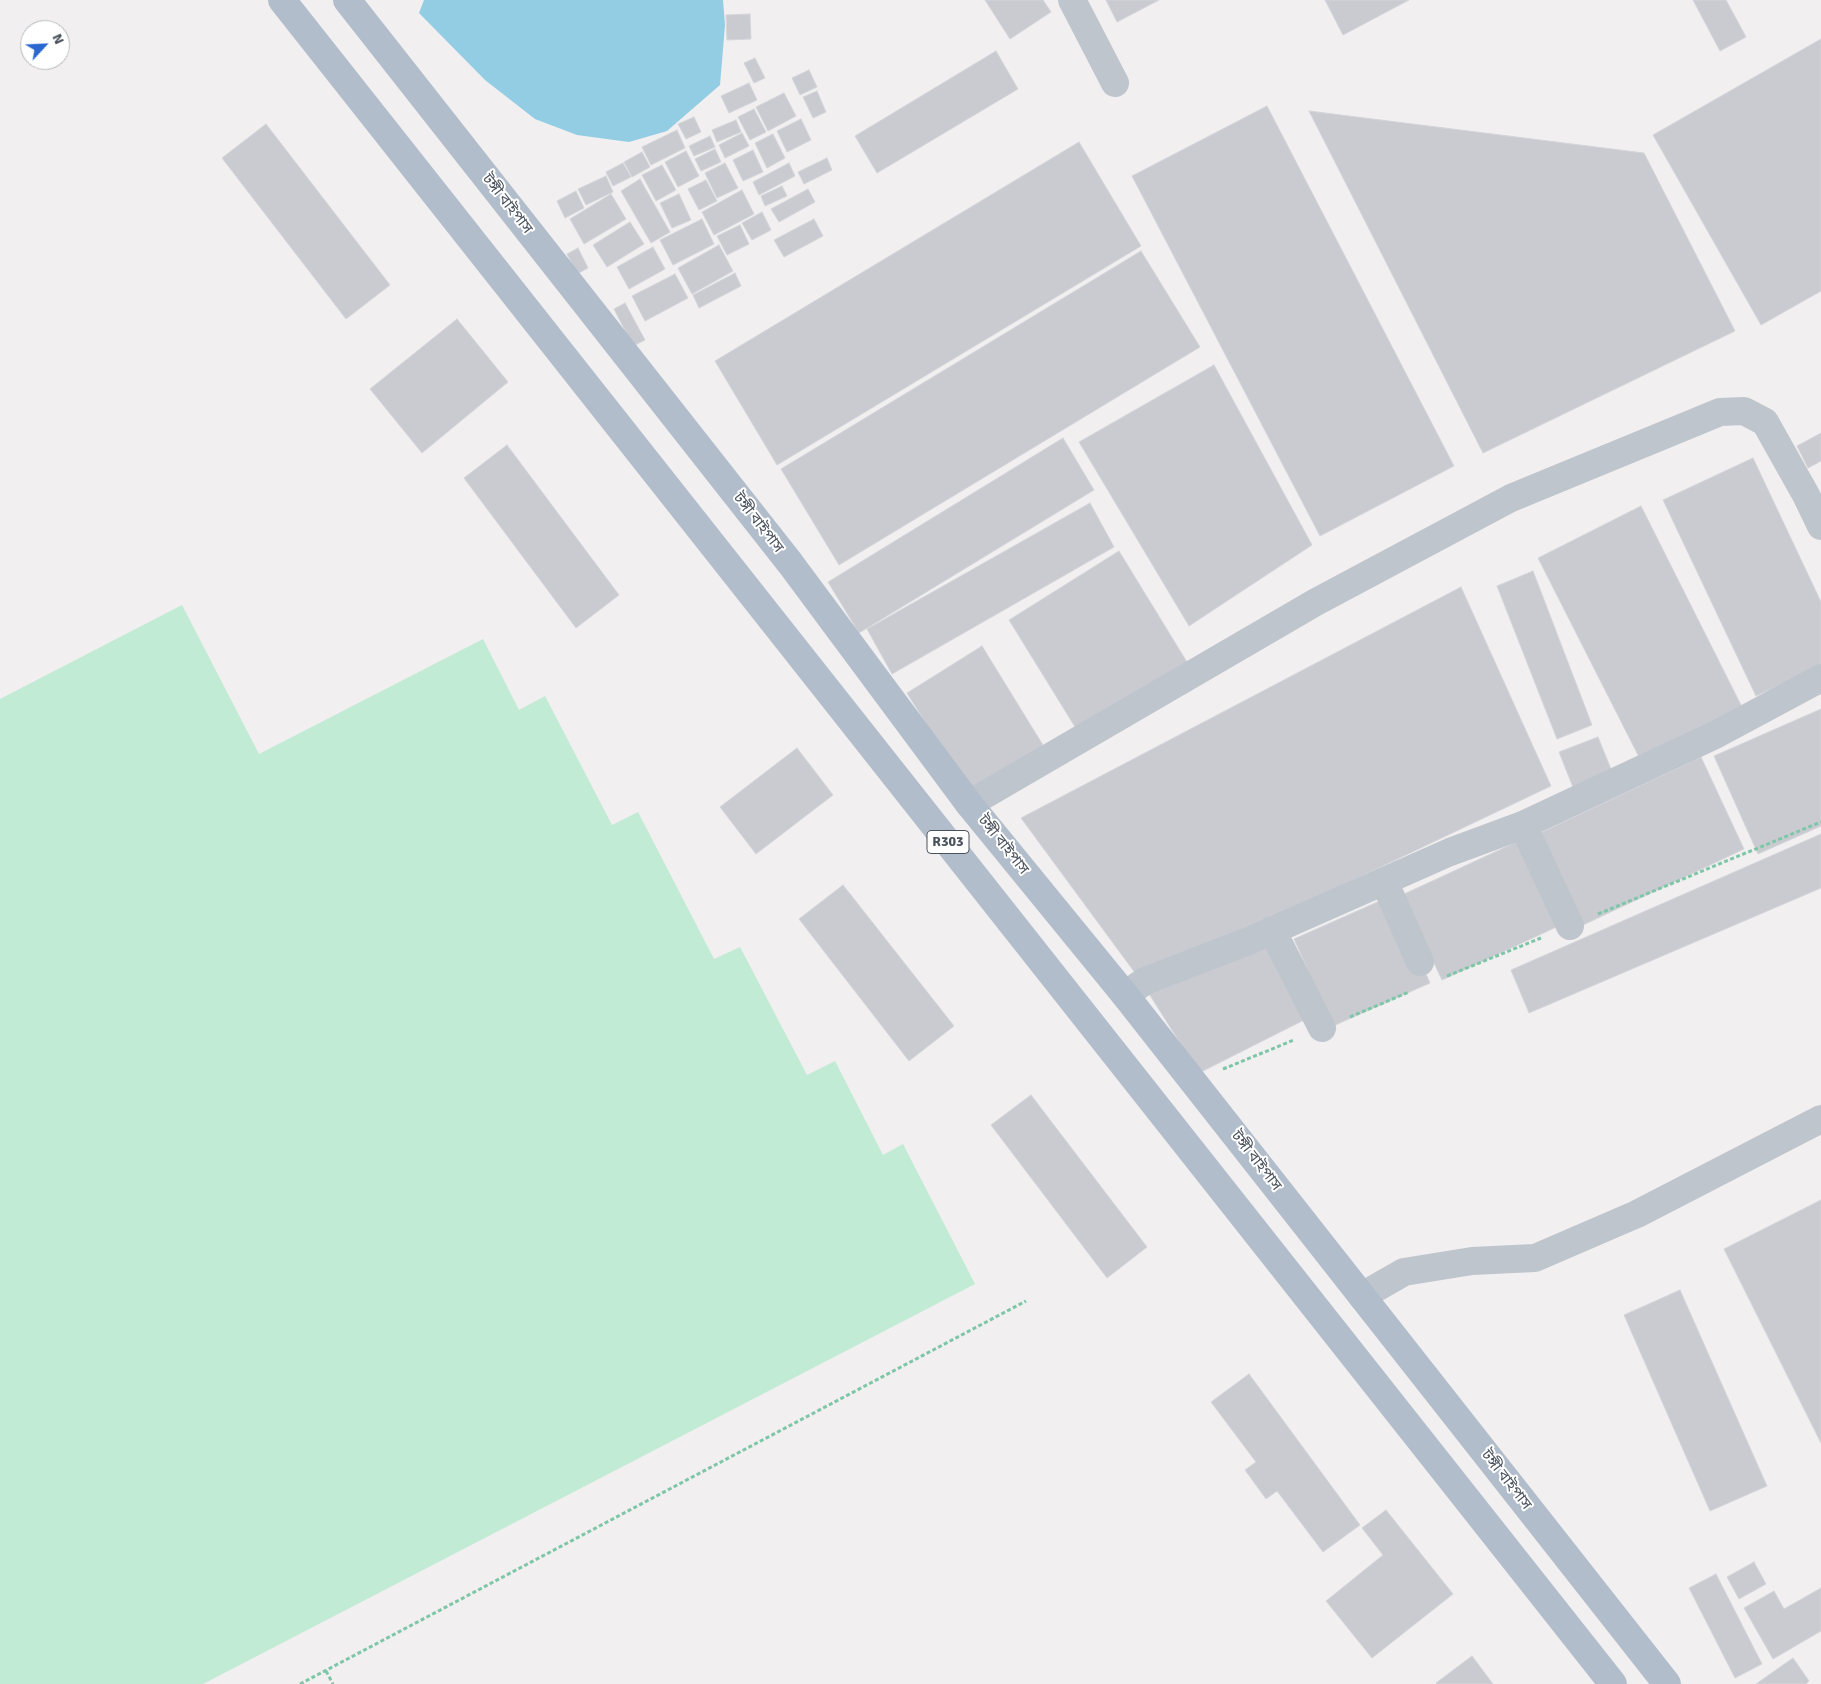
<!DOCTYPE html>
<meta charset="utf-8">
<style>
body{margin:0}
#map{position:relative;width:1821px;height:1684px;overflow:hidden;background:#f1efef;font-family:Signika,sans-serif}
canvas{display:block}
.north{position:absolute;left:20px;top:20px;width:50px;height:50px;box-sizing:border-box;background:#fff;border:1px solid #b6b9bd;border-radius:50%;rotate:65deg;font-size:14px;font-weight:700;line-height:20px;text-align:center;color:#49515b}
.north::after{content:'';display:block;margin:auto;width:18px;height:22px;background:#2a67d1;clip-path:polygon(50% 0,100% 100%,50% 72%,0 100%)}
</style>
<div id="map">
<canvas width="1821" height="1684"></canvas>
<div class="north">N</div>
</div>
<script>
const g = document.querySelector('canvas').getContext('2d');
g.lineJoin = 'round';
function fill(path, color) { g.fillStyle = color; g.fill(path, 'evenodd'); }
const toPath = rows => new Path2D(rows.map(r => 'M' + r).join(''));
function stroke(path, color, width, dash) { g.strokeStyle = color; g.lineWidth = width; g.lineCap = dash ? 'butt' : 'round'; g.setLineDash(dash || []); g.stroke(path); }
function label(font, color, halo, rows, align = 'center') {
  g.font = font + ' Signika,"Noto Sans Bengali",sans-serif'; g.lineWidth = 4; g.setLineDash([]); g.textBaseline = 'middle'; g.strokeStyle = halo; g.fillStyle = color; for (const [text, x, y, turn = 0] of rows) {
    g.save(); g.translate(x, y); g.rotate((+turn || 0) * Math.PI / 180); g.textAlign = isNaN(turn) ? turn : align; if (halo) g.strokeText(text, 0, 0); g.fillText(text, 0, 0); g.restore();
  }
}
fill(toPath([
 [182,605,259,754,483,639,519,710,545,696,612,825,638,812,714,959,740,947,807,1075,835,1061,883,1155,903,1144,975,1284,203,1684,0,1684,0,699]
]), '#c1ebd4');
fill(toPath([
 [424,0,723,0,725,25,720,85,667,131,629,142,577,135,535,119,485,80,419,13]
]), '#92cde4');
const building = toPath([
 [985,0,1043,0,1051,12,1010,39,985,0],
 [1106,0,1159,0,1117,22,1106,0],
 [1325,0,1409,0,1343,35,1325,0],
 [1693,0,1726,0,1746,37,1720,51,1693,0],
 [750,14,751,39,727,40,726,15,750,14],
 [1821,39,1821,291,1761,325,1653,135,1821,39],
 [996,51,1018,89,877,173,855,136,996,51],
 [755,58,765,78,754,83,744,63,755,58],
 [809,70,817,87,800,95,792,78,809,70],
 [749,83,757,100,729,113,721,96,749,83],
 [817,91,826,112,813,118,803,97,817,91],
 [784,93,796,116,768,131,756,107,784,93],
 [1267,106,1454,466,1320,536,1132,176,1267,106],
 [754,109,766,132,750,140,738,117,754,109],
 [1309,111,1644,153,1735,331,1483,453,1309,111],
 [694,117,701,132,686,139,678,124,694,117],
 [801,119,811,140,787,152,777,131,801,119],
 [736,120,741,132,717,142,712,130,736,120],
 [266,124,390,285,346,319,222,158,266,124],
 [677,130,685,148,651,165,642,147,677,130],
 [742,133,749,146,725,158,719,145,742,133],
 [773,134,785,158,767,168,755,143,773,134],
 [710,136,715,147,694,156,689,146,710,136],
 [1079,142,1141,246,777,465,715,361,1079,142],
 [715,149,721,162,701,171,695,159,715,149],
 [753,150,763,172,743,181,733,160,753,150],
 [686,151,699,176,678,187,665,162,686,151],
 [642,152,650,167,632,177,624,162,642,152],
 [827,158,832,170,804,184,798,172,827,158],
 [623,163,631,177,613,186,606,172,623,163],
 [725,163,738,188,717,198,705,173,725,163],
 [789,163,795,176,759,195,753,182,789,163],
 [662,165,676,190,656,201,642,175,662,165],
 [606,176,613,192,586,205,578,189,606,176],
 [640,179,670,232,651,243,621,191,640,179],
 [706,180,717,201,699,210,688,189,706,180],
 [782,186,787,196,765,206,761,196,782,186],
 [808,189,815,202,779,222,771,209,808,189],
 [742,190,754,214,714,235,702,212,742,190],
 [576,191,584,208,565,218,557,201,576,191],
 [611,194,626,219,584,244,570,219,611,194],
 [679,194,691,220,672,228,660,203,679,194],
 [762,212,771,230,752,240,742,223,762,212],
 [702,219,714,244,673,265,660,240,702,219],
 [814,219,823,236,784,257,774,240,814,219],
 [630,222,644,244,607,267,593,245,630,222],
 [740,225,749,244,727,255,717,236,740,225],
 [719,245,733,271,692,294,678,268,719,245],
 [653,247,665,269,629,289,617,267,653,247],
 [578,248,588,268,577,274,567,254,578,248],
 [1141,251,1200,347,839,565,781,469,1141,251],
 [735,273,741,286,699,308,693,295,735,273],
 [675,274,688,298,645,321,632,296,675,274],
 [625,303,645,340,633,346,614,309,625,303],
 [457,319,508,382,422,453,370,389,457,319],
 [1214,365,1312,545,1189,626,1079,442,1214,365],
 [1821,433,1821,461,1808,468,1797,446,1821,433],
 [1063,438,1094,490,859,633,828,582,1063,438],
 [507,445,619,595,576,628,464,478,507,445],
 [1753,458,1821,602,1821,666,1756,696,1663,500,1753,458],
 [1090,503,1114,547,892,674,867,629,1090,503],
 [1641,506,1742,707,1640,759,1538,558,1641,506],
 [1119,551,1190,667,1080,735,1009,620,1119,551],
 [1533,571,1592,725,1557,739,1497,586,1533,571],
 [1461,587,1551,786,1141,981,1021,818,1461,587],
 [982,646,1046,750,971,796,907,693,982,646],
 [1821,709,1821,826,1758,854,1714,756,1821,709],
 [1598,737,1615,779,1576,795,1559,752,1598,737],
 [797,748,833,795,756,854,720,807,797,748],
 [1701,757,1744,849,1581,926,1538,834,1701,757],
 [1821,834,1821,888,1529,1013,1511,970,1821,834],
 [1523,839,1563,924,1442,980,1402,895,1523,839],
 [843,885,954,1026,909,1061,799,919,843,885],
 [1391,896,1430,983,1333,1026,1294,939,1391,896],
 [1268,933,1310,1017,1199,1073,1146,989,1268,933],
 [1031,1095,1147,1247,1107,1278,991,1125,1031,1095],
 [1821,1200,1821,1443,1724,1249,1821,1200],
 [1680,1290,1767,1486,1710,1511,1624,1315,1680,1290],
 [1249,1374,1360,1525,1323,1552,1277,1491,1266,1499,1245,1470,1256,1462,1211,1402,1249,1374],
 [1386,1510,1453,1594,1372,1658,1326,1601,1383,1555,1362,1528,1386,1510],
 [1754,1562,1766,1584,1739,1599,1727,1577,1754,1562],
 [1716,1574,1762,1664,1735,1678,1689,1588,1716,1574],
 [1821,1588,1821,1631,1773,1659,1744,1608,1774,1591,1784,1609,1821,1588],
 [1472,1656,1493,1684,1437,1684,1436,1683,1472,1656],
 [1793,1658,1809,1681,1806,1684,1756,1684,1793,1658]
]);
fill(building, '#c9cbd1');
stroke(building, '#d4d5da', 1);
stroke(toPath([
 [1598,914,1821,822],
 [1447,976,1541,938],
 [1350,1017,1409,992],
 [1223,1069,1294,1040],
 [326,1671,333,1684],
 [300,1684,1026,1301]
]), '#7dc6a7', 3, [4, 2.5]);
stroke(toPath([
 [1072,0,1115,83],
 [969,804,1316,602,1511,498,1720,412,1744,411,1765,422,1806,495,1821,526],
 [1523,825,1570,926],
 [1384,881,1420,962],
 [1272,930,1322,1028],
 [1125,995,1145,981,1251,940,1450,852,1523,825,1717,734,1821,678],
 [1362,1296,1404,1272,1472,1261,1535,1258,1637,1214,1821,1119]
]), '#bfc5cd', 28);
stroke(toPath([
 [282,0,1613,1684],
 [347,0,790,563,969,804,1125,995,1667,1684]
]), '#b1bdcb', 28);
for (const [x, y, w] of [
 [948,842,42]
]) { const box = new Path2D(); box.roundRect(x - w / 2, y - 11.5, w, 23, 4); g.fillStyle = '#fff'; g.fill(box); stroke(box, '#49515b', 1); }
label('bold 14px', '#49515b', null, [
 ["R303",948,842]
]);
label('15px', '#49515b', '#fff', [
 ["টঙ্গী বাইপাস",507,204,52],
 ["টঙ্গী বাইপাস",758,523,52],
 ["টঙ্গী বাইপাস",1003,845,51],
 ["টঙ্গী বাইপাস",1256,1161,52],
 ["টঙ্গী বাইপাস",1506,1480,52]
]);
</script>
